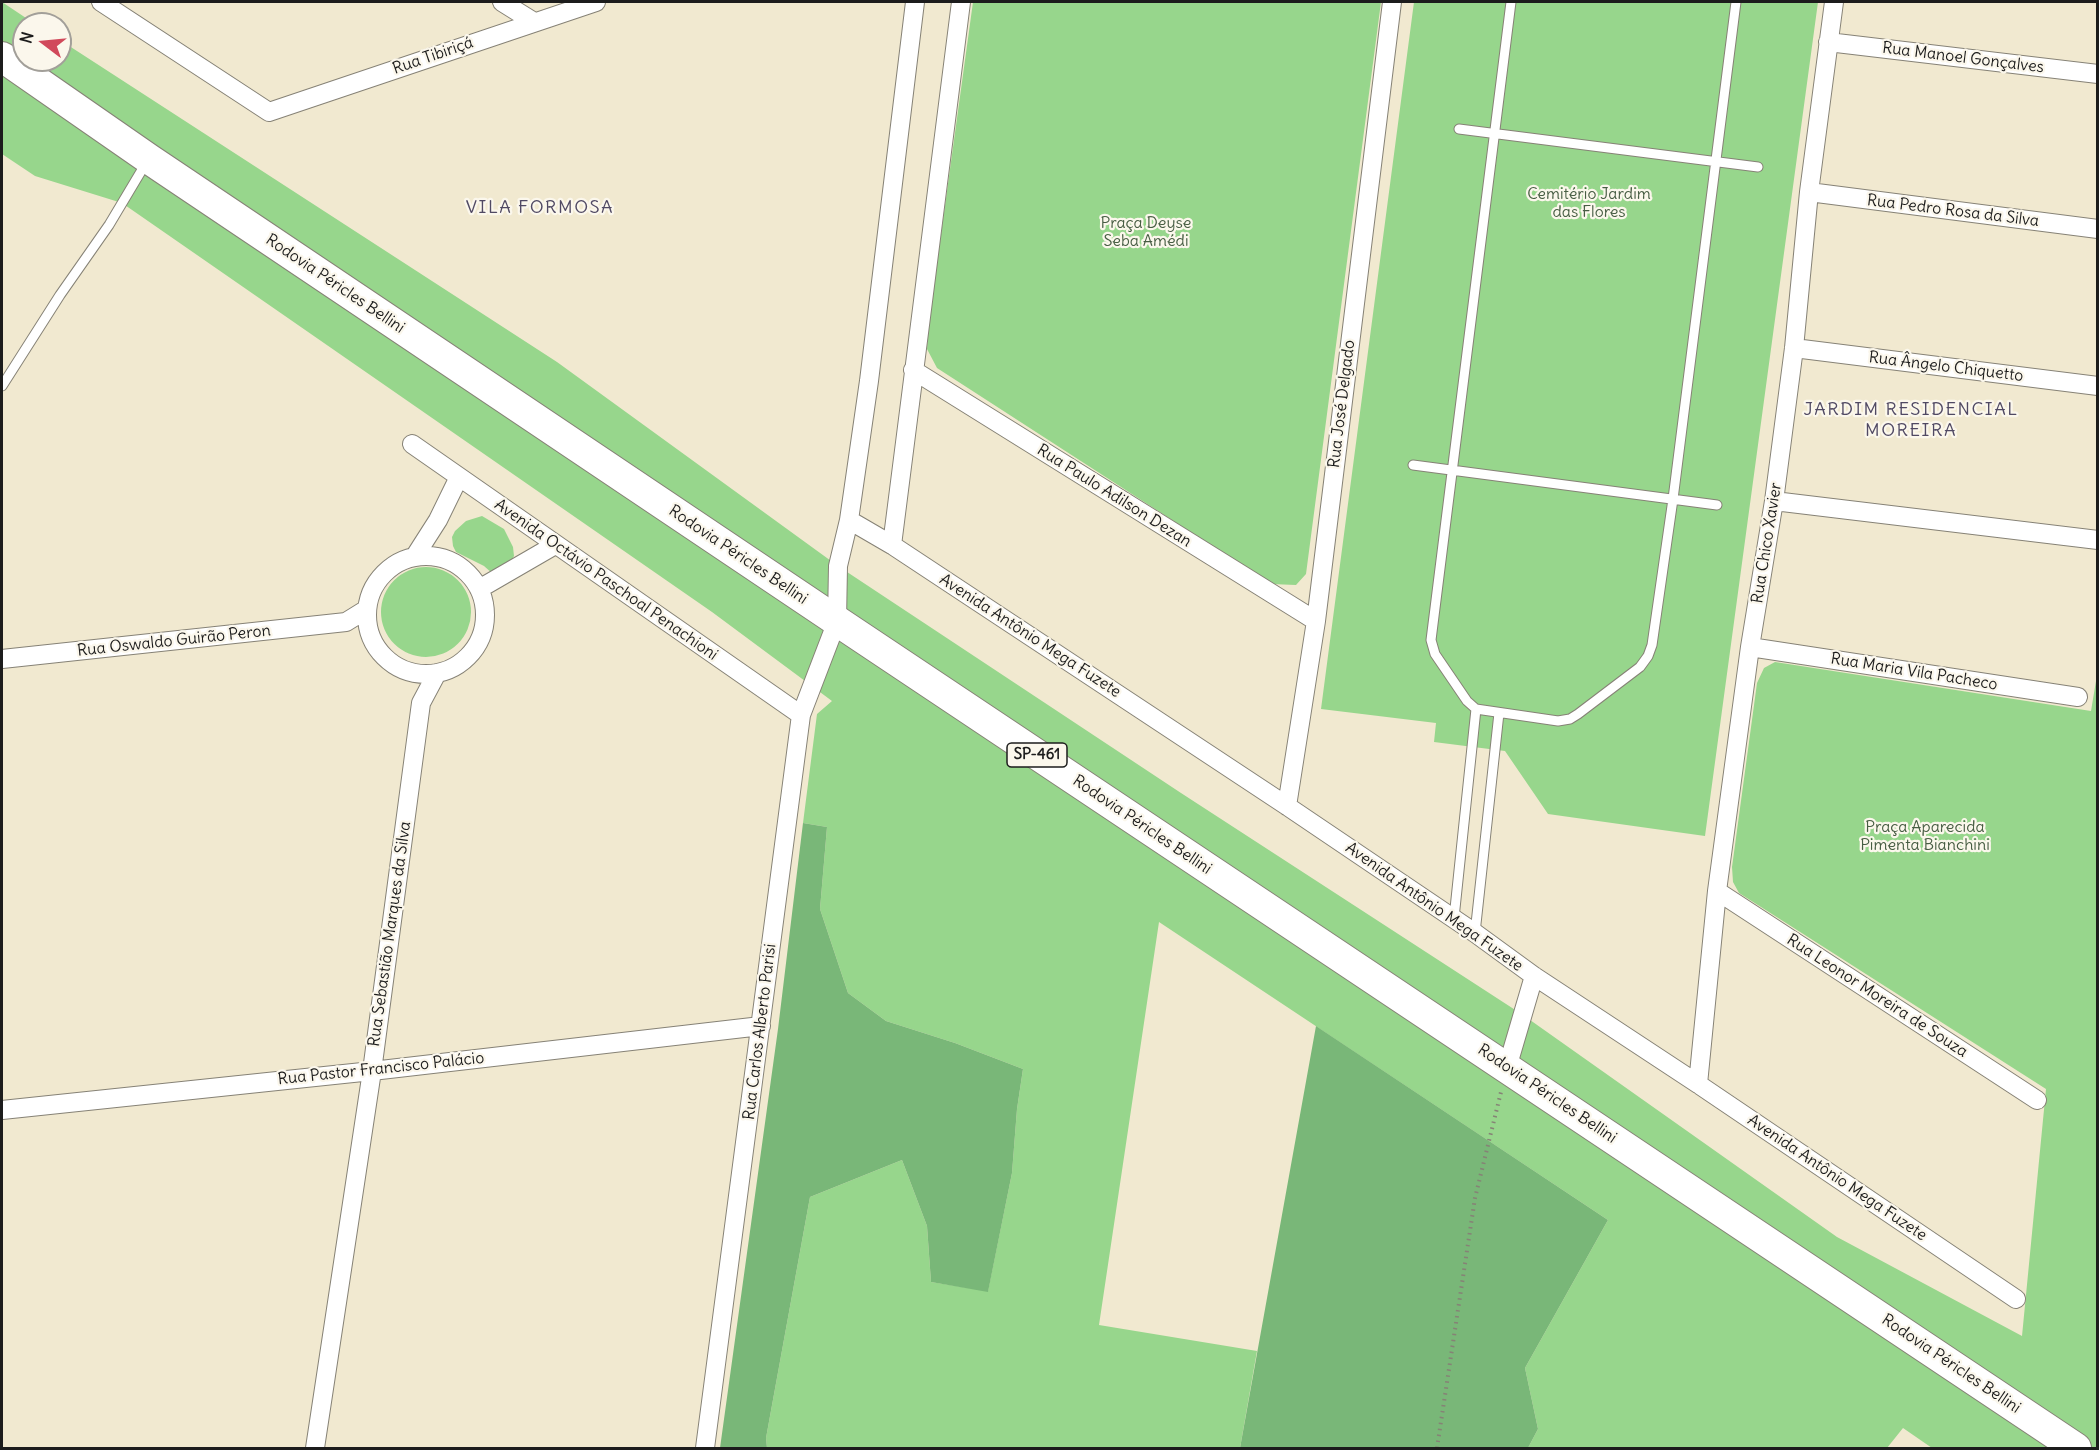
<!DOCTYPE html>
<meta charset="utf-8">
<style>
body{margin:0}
#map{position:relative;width:2099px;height:1450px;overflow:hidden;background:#f1e9d0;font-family:Delius,sans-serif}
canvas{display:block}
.frame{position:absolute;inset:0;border:3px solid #1c1c1c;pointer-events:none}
.north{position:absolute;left:12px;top:12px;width:60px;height:60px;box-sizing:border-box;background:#fbf7ec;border:2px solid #a29f99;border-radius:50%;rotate:286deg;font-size:16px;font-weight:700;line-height:24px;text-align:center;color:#1c1c1c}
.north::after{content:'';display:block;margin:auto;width:21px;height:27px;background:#d1495b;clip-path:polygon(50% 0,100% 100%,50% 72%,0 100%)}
</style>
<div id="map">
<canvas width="2099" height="1450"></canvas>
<div class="frame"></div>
<div class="north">N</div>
</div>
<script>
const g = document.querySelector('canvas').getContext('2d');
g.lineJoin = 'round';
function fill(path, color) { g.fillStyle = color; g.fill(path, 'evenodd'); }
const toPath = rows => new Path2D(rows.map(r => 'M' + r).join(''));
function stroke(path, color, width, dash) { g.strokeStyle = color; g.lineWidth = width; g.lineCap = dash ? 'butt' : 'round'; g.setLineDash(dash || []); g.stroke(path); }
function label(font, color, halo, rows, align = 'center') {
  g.font = font + ' Delius,sans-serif'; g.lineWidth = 4.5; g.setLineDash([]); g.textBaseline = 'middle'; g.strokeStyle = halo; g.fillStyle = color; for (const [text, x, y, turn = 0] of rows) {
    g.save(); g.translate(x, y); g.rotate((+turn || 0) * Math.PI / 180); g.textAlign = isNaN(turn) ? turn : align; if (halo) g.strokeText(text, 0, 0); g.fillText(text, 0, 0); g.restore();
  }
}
fill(toPath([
 [2,2,35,24,24,24,24,60,60,60,60,40,557,362,838,566,1181,793,1523,1015,1837,1237,2022,1336,2046,1089,1739,893,1733,882,1732,867,1757,683,1764,668,1775,662,2091,711,2097,675,2097,1448,1932,1448,1903,1428,1887,1448,1528,1448,1538,1429,1525,1368,1608,1220,1159,922,1099,1325,1257,1351,1240,1448,767,1448,766,1438,810,1197,902,1160,927,1226,931,1282,988,1291,1012,1173,1017,1109,1023,1069,955,1043,886,1021,848,993,820,909,827,827,803,823,817,714,832,701,712,612,122,203,35,176,2,154],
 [973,2,1381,2,1306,574,1296,585,1271,584,937,368,927,349,928,329],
 [1414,2,1818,2,1705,836,1548,814,1505,751,1434,742,1436,723,1321,709],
 [482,516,504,529,513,547,514,556,509,565,493,574,484,566,456,552,453,546,452,537,455,531,466,521],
 '381 612a45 45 0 1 1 90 0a45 45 0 1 1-90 0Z'
]), '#97d68c');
fill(toPath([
 [803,823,827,827,820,909,848,993,886,1021,955,1043,1023,1069,1017,1109,1012,1173,988,1292,931,1282,927,1226,902,1160,810,1197,766,1438,767,1448,720,1448,778,1029],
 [1316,1026,1608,1220,1525,1368,1538,1429,1528,1448,1442,1448,1438,1447,1437,1448,1240,1448]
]), '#79b778');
const service = toPath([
 [1511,2,1431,640,1435,654,1467,701,1476,709,1558,721,1570,719,1578,714,1640,667,1648,656,1652,645,1673,499,1736,2],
 [1459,129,1758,167],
 [2,386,60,295,109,225,146,163],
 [1413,465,1717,505],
 [1454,918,1476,709],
 [1475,933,1499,713]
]);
const minor = toPath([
 [101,2,269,112,596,2],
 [502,2,534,22],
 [1828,42,2098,74],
 [1809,192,2098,229],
 [1794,348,2098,386],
 [913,370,1316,621],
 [412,444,801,715],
 [1774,501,2098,540],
 [849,520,892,545,1287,806,1475,933,1534,976,1698,1084,2016,1299],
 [892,545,961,2],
 [415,556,438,520,459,477],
 '367 615a59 59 0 1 1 118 0a59 59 0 1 1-118 0Z',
 [479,589,555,545],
 [1750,647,2078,697],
 [2,659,346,622,367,609],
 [1287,806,1316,621,1392,2],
 [1717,891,2037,1100],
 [1507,1068,1534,976],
 [1698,1084,1717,891,1750,647,1774,501,1794,348,1809,192,1834,2],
 [2,1110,372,1071,761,1026],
 [315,1448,372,1071,421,703,437,673],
 [705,1448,801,715,837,621,838,566,849,520,869,381,915,2]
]);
const primary = toPath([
 [2,57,149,159,837,621,2076,1448]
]);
stroke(service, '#868276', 11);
stroke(minor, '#868276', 20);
stroke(primary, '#868276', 32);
stroke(toPath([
 [1437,1448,1475,1198,1501,1092]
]), '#868276', 4, [1.5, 4.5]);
stroke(service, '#fff', 9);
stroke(minor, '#fff', 18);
stroke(primary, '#fff', 30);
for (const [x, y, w] of [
 [1037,755,60]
]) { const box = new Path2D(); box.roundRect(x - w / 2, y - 12, w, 24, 4.5); g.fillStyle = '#fbf7ec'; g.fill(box); stroke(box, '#1c1c1c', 1.5); }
label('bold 15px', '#1c1c1c', null, [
 ["SP-461",1037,755]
]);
label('16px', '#1c1c1c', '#fbf7ec', [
 ["Rua Tibiriçá",433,56,-19],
 ["Rua Manoel Gonçalves",1963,58,7],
 ["Rua Pedro Rosa da Silva",1953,211,7],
 ["Rodovia Péricles Bellini",335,284,34],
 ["Rua Ângelo Chiquetto",1946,367,7],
 ["Rua José Delgado",1342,404,-83],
 ["Rua Paulo Adilson Dezan",1114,496,32],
 ["Rua Chico Xavier",1767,543,-81],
 ["Rodovia Péricles Bellini",738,555,34],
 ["Avenida Octávio Paschoal Penachioni",606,580,35],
 ["Avenida Antônio Mega Fuzete",1030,636,33],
 ["Rua Oswaldo Guirão Peron",174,641,-6],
 ["Rua Maria Vila Pacheco",1914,672,9],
 ["Rodovia Péricles Bellini",1142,825,34],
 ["Avenida Antônio Mega Fuzete",1434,907,35],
 ["Rua Sebastião Marques da Silva",390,934,-82],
 ["Rua Leonor Moreira de Souza",1877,996,33],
 ["Rua Carlos Alberto Parisi",760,1032,-83],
 ["Rua Pastor Francisco Palácio",381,1069,-6],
 ["Rodovia Péricles Bellini",1547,1094,34],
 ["Avenida Antônio Mega Fuzete",1837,1178,34],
 ["Rodovia Péricles Bellini",1951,1364,34]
]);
label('16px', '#475d43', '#fbf7ec', [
 ["Cemitério Jardim",1589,194],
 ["das Flores",1589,212],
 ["Praça Deyse",1146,223],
 ["Seba Amédi",1146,241],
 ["Praça Aparecida",1925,827],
 ["Pimenta Bianchini",1925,845]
]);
g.letterSpacing = '1.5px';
label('18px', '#504963', '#fbf7ec', [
 ["VILA FORMOSA",540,208],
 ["JARDIM RESIDENCIAL",1911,410],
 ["MOREIRA",1911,431]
]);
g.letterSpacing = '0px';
</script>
